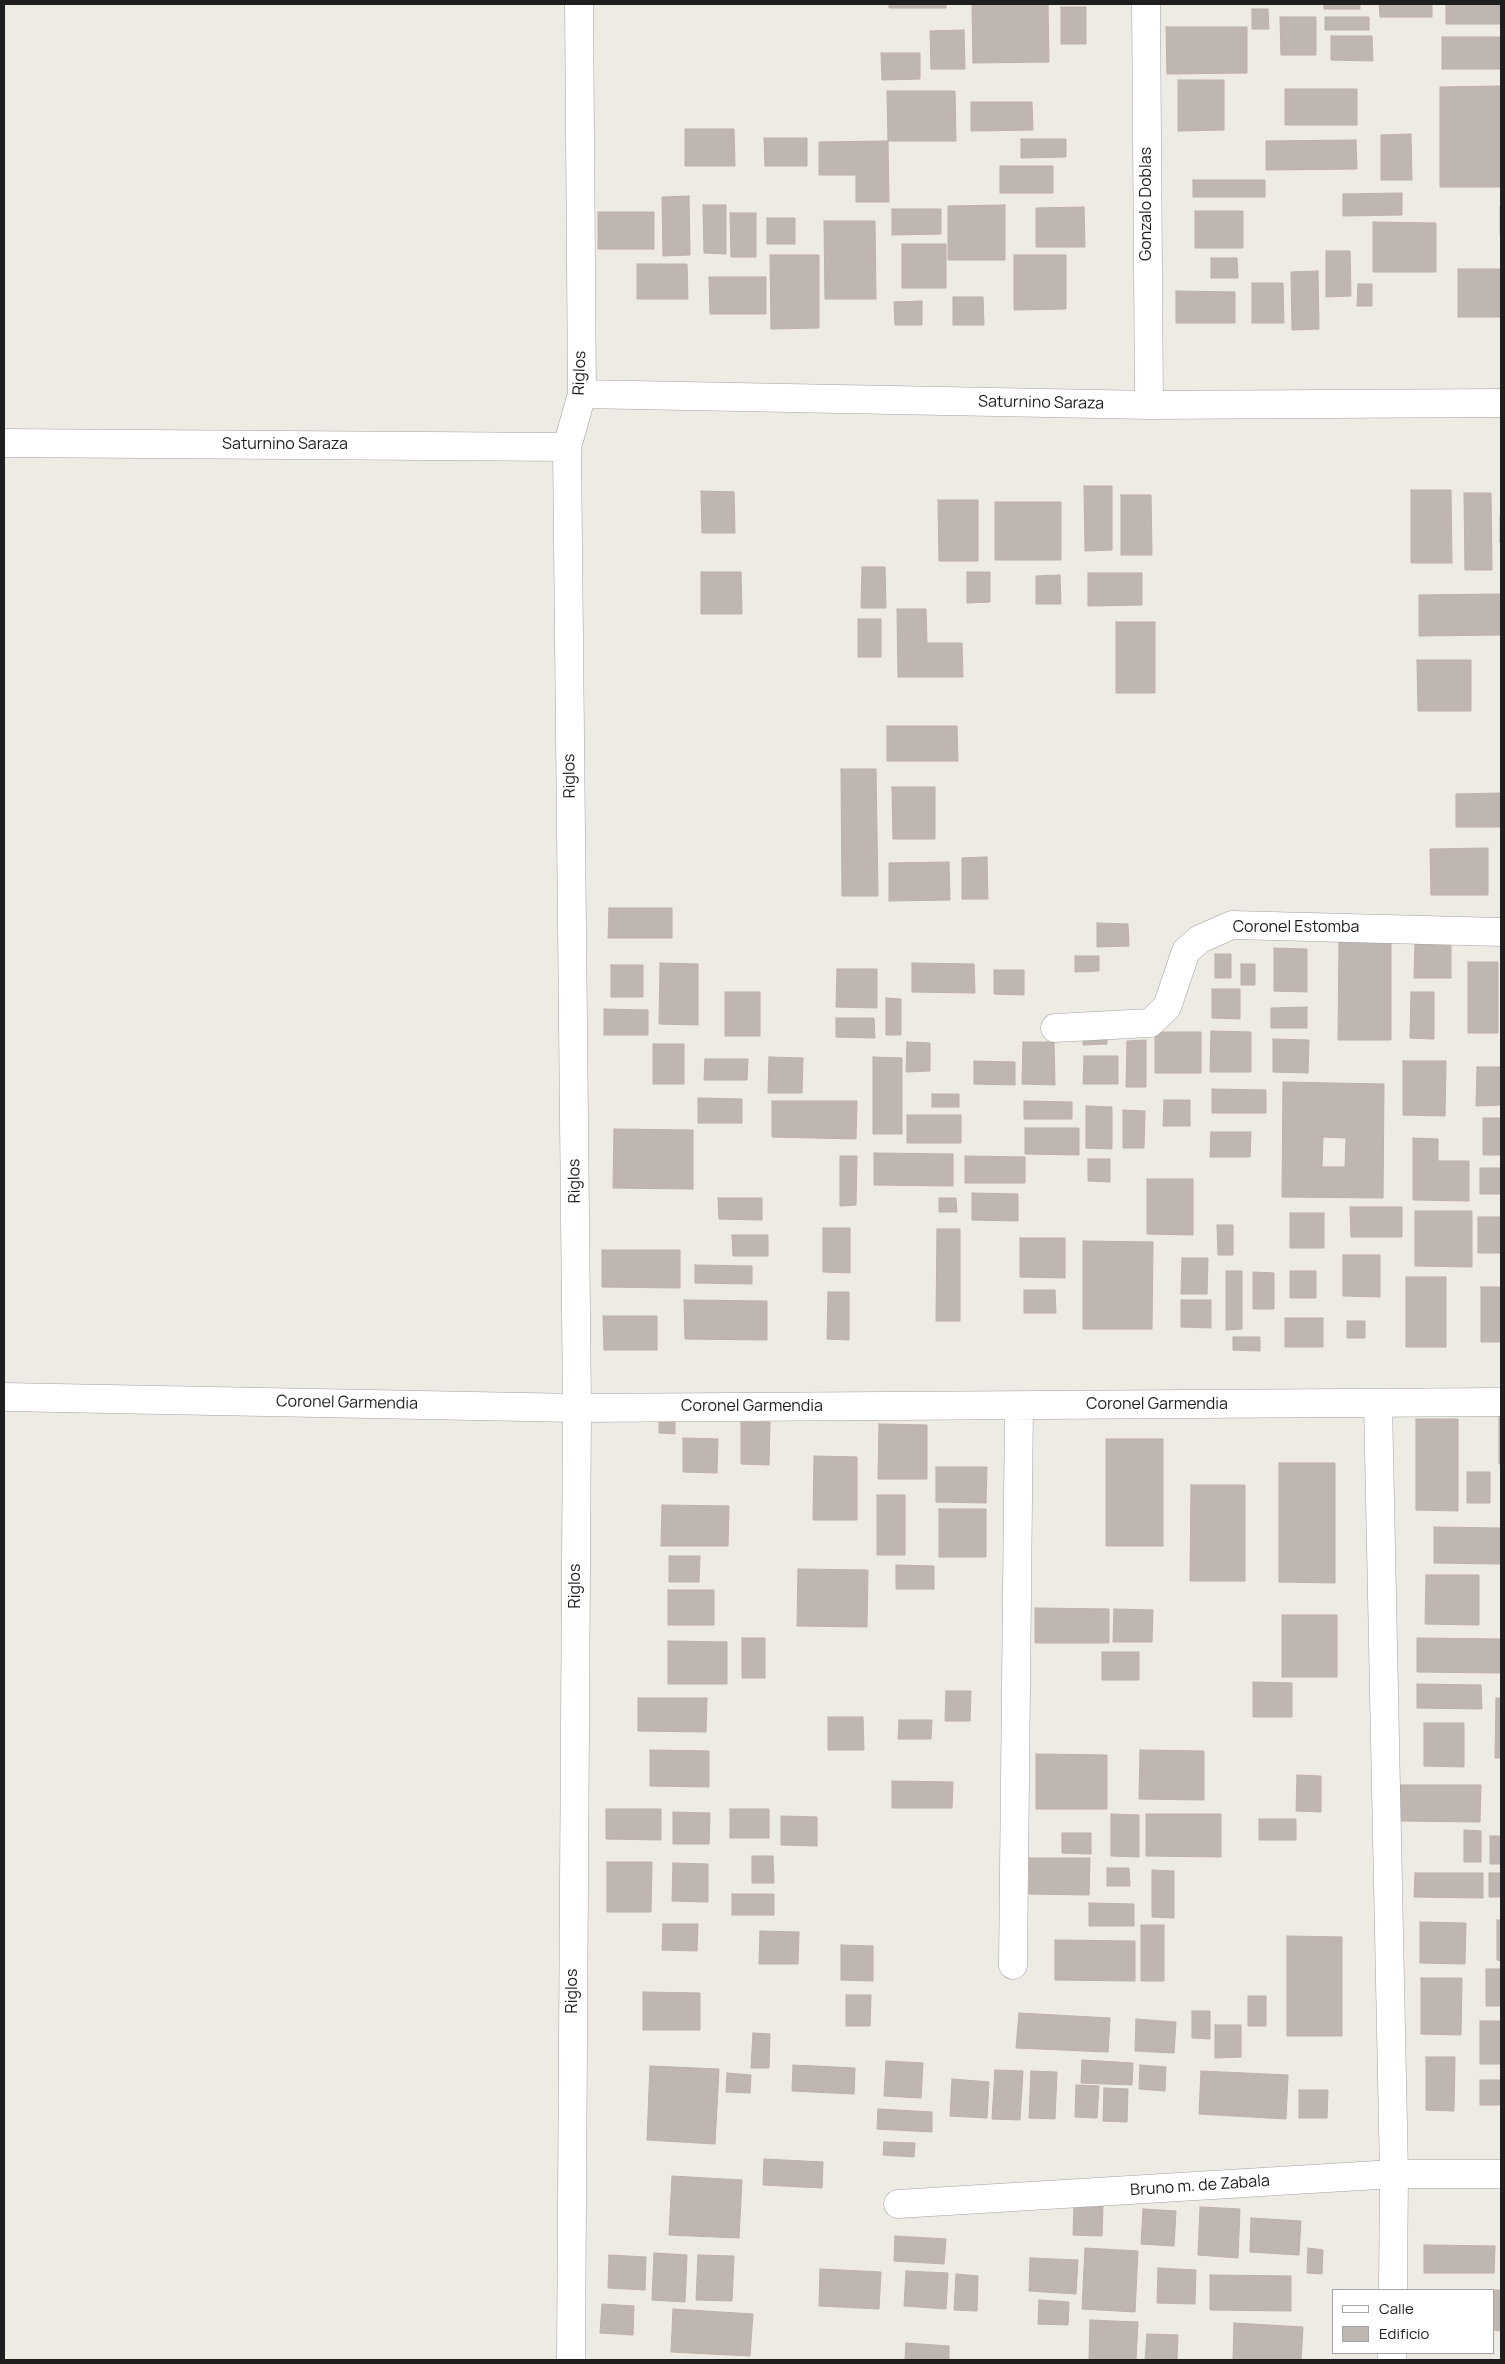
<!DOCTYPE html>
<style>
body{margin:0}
#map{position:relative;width:1505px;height:2364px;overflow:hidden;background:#eeeae4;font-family:Manrope,sans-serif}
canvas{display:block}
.frame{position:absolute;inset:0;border:5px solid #1e1e1e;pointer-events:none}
.legend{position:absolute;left:1332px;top:2289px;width:162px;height:65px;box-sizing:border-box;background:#fff;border:1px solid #a5a5a5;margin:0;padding:6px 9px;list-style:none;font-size:15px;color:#1e1e1e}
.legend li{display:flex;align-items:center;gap:10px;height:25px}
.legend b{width:25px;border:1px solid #a5a5a5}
</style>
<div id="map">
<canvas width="1505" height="2364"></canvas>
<div class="frame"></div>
<ul class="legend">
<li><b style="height:6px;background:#fff"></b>Calle</li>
<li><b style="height:14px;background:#bfb6b1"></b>Edificio</li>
</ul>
</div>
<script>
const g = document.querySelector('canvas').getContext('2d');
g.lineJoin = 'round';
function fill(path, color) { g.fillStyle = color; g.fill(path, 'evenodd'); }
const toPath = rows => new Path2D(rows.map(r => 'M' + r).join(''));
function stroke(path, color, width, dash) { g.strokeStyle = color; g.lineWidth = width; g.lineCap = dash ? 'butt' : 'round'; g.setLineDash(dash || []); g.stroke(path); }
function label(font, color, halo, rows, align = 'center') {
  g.font = font + ' Manrope,sans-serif'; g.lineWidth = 4.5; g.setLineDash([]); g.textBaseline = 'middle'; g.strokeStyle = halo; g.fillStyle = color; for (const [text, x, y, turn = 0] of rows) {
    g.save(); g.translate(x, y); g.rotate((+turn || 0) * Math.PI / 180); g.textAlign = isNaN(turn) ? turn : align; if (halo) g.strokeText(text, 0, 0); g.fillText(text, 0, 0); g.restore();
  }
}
const building = toPath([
 [889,4,946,4,946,8,889,8,889,4],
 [972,4,1048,4,1049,62,973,63,972,4],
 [1324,4,1360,4,1360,9,1324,9,1324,4],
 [1379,4,1432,4,1432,17,1380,17,1379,4],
 [1446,4,1501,4,1501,24,1446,24,1446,4],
 [1061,7,1086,7,1086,44,1061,44,1061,7],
 [1252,9,1268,9,1269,29,1252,29,1252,9],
 [1280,17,1316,17,1316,55,1281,55,1280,17],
 [1325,17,1369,17,1369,30,1325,30,1325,17],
 [1166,27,1247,27,1247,73,1167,74,1166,27],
 [964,30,965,69,931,69,930,31,964,30],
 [1331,36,1372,36,1373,61,1331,60,1331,36],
 [1442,37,1501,37,1501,69,1442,69,1442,37],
 [881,53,920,53,920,79,882,80,881,53],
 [1178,80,1224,80,1224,130,1178,131,1178,80],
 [1501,86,1501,187,1440,187,1440,87,1501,86],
 [1285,89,1357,89,1357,125,1285,125,1285,89],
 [887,91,955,91,956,141,888,141,887,91],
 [971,102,1032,102,1033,130,971,131,971,102],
 [685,129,734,129,735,166,685,166,685,129],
 [1411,134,1412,180,1381,180,1381,135,1411,134],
 [764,138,807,138,807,166,765,166,764,138],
 [1021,139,1066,139,1066,157,1021,158,1021,139],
 [1356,140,1357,169,1266,170,1266,141,1356,140],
 [888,141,889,202,856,202,856,175,819,175,819,142,888,141],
 [1000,166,1053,166,1053,193,1000,193,1000,166],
 [1193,180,1265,180,1265,197,1193,197,1193,180],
 [1402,193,1402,215,1343,216,1343,194,1402,193],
 [689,196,690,255,663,256,662,197,689,196],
 [703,205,726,205,726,254,704,253,703,205],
 [1005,205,1005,260,948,260,948,206,1005,205],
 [1084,207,1085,247,1036,247,1036,208,1084,207],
 [1500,207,1501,207,1501,235,1500,235,1500,207],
 [892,209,941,209,941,234,892,235,892,209],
 [1195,211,1243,211,1243,248,1195,248,1195,211],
 [598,212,654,212,654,249,598,249,598,212],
 [730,213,756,213,756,257,731,257,730,213],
 [767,218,795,218,795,244,767,244,767,218],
 [824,221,875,221,876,299,825,299,824,221],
 [1373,222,1436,223,1436,272,1373,272,1373,222],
 [902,244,946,244,946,288,902,288,902,244],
 [1326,251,1350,251,1351,296,1326,297,1326,251],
 [770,255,819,255,819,328,771,329,770,255],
 [1014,255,1066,255,1066,309,1014,310,1014,255],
 [1211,258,1237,258,1238,278,1211,278,1211,258],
 [637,264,687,264,688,299,637,299,637,264],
 [1458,269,1501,269,1501,317,1458,317,1458,269],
 [1318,271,1319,329,1292,330,1291,272,1318,271],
 [709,277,766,277,766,314,710,314,709,277],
 [1252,283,1283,283,1284,323,1252,323,1252,283],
 [1358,284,1372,284,1372,306,1357,306,1358,284],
 [1176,291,1235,292,1235,323,1176,323,1176,291],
 [953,297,983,297,984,325,953,325,953,297],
 [922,301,922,325,895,325,894,302,922,301],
 [1084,486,1112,486,1112,550,1085,551,1084,486],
 [1411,490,1451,490,1452,563,1411,563,1411,490],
 [701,491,734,492,735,533,702,533,701,491],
 [1464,493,1491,493,1492,570,1465,570,1464,493],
 [1121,495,1151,495,1152,555,1121,555,1121,495],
 [938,500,978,500,978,561,939,561,938,500],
 [995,502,1061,502,1061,560,995,560,995,502],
 [1500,516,1501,516,1500,543,1500,516],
 [862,567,885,567,886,608,861,608,862,567],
 [701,572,741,572,742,614,701,614,701,572],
 [967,572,990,572,990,602,967,603,967,572],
 [1088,573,1142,573,1142,605,1088,606,1088,573],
 [1060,575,1061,604,1036,604,1036,576,1060,575],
 [1501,594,1501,635,1419,636,1419,595,1501,594],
 [897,609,926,609,927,643,962,643,963,677,898,677,897,609],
 [858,619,881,619,881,657,858,657,858,619],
 [1116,622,1155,622,1155,693,1116,693,1116,622],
 [1417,660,1471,660,1471,711,1418,711,1417,660],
 [887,726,957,726,958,761,887,761,887,726],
 [841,769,876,769,878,896,842,896,841,769],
 [892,787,935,787,935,839,893,839,892,787],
 [1501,793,1501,827,1456,827,1456,794,1501,793],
 [1488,848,1488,895,1431,895,1430,849,1488,848],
 [987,857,988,899,962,899,962,858,987,857],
 [949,862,950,900,889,901,889,863,949,862],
 [609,908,672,908,672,938,608,938,609,908],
 [1097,923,1128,924,1129,946,1097,947,1097,923],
 [1339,941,1391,941,1391,1040,1338,1040,1339,941],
 [1415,942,1451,943,1451,978,1414,978,1415,942],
 [1274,948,1307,949,1307,992,1274,991,1274,948],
 [1215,954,1231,954,1231,978,1215,978,1215,954],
 [1075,956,1099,956,1099,971,1075,972,1075,956],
 [1468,962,1498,962,1498,1033,1468,1033,1468,962],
 [660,963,698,964,698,1025,659,1024,660,963],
 [912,963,974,964,975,993,912,992,912,963],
 [1241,964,1255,964,1255,985,1241,985,1241,964],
 [611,965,643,965,643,997,611,997,611,965],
 [837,969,877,969,877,1008,836,1007,837,969],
 [994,970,1024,970,1024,995,994,994,994,970],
 [1212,989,1240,989,1240,1019,1212,1018,1212,989],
 [725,992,760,992,760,1036,725,1036,725,992],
 [1411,992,1434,992,1434,1039,1410,1038,1411,992],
 [886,998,901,999,901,1035,886,1035,886,998],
 [1307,1007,1307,1028,1271,1028,1271,1008,1307,1007],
 [604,1009,648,1010,648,1035,604,1035,604,1009],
 [836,1018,874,1018,875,1038,836,1037,836,1018],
 [1211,1031,1251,1032,1251,1072,1210,1072,1211,1031],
 [1155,1032,1201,1032,1201,1073,1155,1073,1155,1032],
 [1083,1033,1107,1033,1107,1044,1083,1045,1083,1033],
 [1273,1039,1309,1040,1308,1073,1273,1072,1273,1039],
 [1146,1040,1146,1087,1126,1087,1127,1041,1146,1040],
 [907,1042,930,1043,930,1071,906,1072,907,1042],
 [1023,1042,1054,1042,1055,1085,1022,1084,1023,1042],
 [653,1044,684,1044,684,1084,653,1084,653,1044],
 [1084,1056,1118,1056,1118,1084,1083,1084,1084,1056],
 [769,1057,803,1058,802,1093,768,1093,769,1057],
 [873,1057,902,1058,902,1134,873,1134,873,1057],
 [705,1059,748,1059,747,1080,704,1080,705,1059],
 [974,1061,1015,1062,1015,1085,974,1084,974,1061],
 [1403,1061,1446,1061,1445,1116,1403,1115,1403,1061],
 [1477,1067,1501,1067,1501,1105,1476,1106,1477,1067],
 [1283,1082,1384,1084,1383,1198,1282,1197,1283,1082],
 [1323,1137,1346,1138,1345,1167,1322,1167,1323,1137],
 [1212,1089,1266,1090,1266,1113,1212,1113,1212,1089],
 [932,1094,959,1094,959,1107,932,1107,932,1094],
 [698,1098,742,1099,742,1123,698,1123,698,1098],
 [1164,1100,1190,1100,1190,1126,1163,1126,1164,1100],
 [772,1101,857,1101,856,1139,772,1137,772,1101],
 [1024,1101,1072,1102,1072,1119,1024,1119,1024,1101],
 [1086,1106,1112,1107,1112,1149,1086,1148,1086,1106],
 [1123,1110,1145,1111,1144,1148,1123,1148,1123,1110],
 [907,1115,961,1115,961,1143,907,1143,907,1115],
 [1483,1118,1501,1118,1501,1155,1483,1155,1483,1118],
 [1025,1128,1079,1128,1079,1155,1025,1154,1025,1128],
 [614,1129,693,1130,693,1189,613,1188,614,1129],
 [1211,1132,1251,1132,1250,1157,1210,1157,1211,1132],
 [1413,1138,1438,1139,1438,1161,1469,1161,1469,1201,1413,1200,1413,1138],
 [874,1153,953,1154,953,1186,874,1185,874,1153],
 [840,1156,857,1156,856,1205,840,1206,840,1156],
 [965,1156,1025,1157,1025,1183,965,1183,965,1156],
 [1088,1159,1110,1159,1110,1182,1088,1181,1088,1159],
 [1480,1168,1501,1168,1501,1194,1480,1194,1480,1168],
 [1147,1179,1193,1179,1193,1235,1147,1234,1147,1179],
 [972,1193,1018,1194,1018,1221,972,1220,972,1193],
 [718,1198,762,1198,762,1220,719,1219,718,1198],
 [939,1198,956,1198,957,1212,939,1212,939,1198],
 [1350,1207,1402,1207,1402,1237,1351,1237,1350,1207],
 [1415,1211,1472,1211,1472,1267,1415,1266,1415,1211],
 [1290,1213,1324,1213,1324,1248,1290,1248,1290,1213],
 [1478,1217,1501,1217,1501,1253,1478,1253,1478,1217],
 [1217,1225,1233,1225,1233,1255,1218,1255,1217,1225],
 [823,1228,850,1228,850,1273,823,1272,823,1228],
 [937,1229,960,1229,960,1321,936,1321,937,1229],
 [732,1235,768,1235,768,1256,733,1256,732,1235],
 [1020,1238,1065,1238,1065,1278,1020,1277,1020,1238],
 [1083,1241,1153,1242,1152,1329,1083,1329,1083,1241],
 [602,1250,680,1250,680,1288,602,1287,602,1250],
 [1343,1255,1380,1255,1380,1297,1343,1296,1343,1255],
 [1182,1258,1208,1258,1207,1294,1181,1294,1182,1258],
 [695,1265,752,1266,752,1284,695,1283,695,1265],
 [1226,1271,1242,1271,1242,1329,1226,1330,1226,1271],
 [1290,1271,1316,1271,1316,1298,1290,1298,1290,1271],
 [1253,1272,1274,1273,1274,1309,1253,1309,1253,1272],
 [1406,1277,1446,1277,1446,1347,1406,1347,1406,1277],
 [1481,1287,1501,1287,1501,1342,1481,1342,1481,1287],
 [1024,1290,1055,1290,1056,1313,1024,1313,1024,1290],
 [828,1292,849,1292,849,1340,827,1339,828,1292],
 [684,1300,767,1301,767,1340,685,1339,684,1300],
 [1181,1300,1211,1300,1211,1328,1181,1327,1181,1300],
 [603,1316,657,1316,657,1350,604,1350,603,1316],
 [1285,1318,1323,1318,1323,1347,1285,1347,1285,1318],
 [1347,1321,1365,1321,1365,1338,1347,1338,1347,1321],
 [1233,1337,1260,1337,1260,1351,1233,1350,1233,1337],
 [1499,1416,1501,1416,1501,1464,1499,1464,1499,1416],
 [659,1418,675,1419,675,1434,659,1433,659,1418],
 [1416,1419,1458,1419,1458,1511,1416,1510,1416,1419],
 [741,1422,770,1422,769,1465,741,1464,741,1422],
 [879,1424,927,1425,927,1479,878,1479,879,1424],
 [683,1438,718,1439,717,1473,683,1472,683,1438],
 [1106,1439,1163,1439,1163,1546,1106,1546,1106,1439],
 [814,1456,857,1457,857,1520,813,1520,814,1456],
 [1279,1463,1335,1463,1335,1583,1279,1582,1279,1463],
 [936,1467,987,1467,986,1503,936,1502,936,1467],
 [1467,1472,1490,1472,1490,1503,1467,1503,1467,1472],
 [1191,1485,1245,1485,1245,1581,1190,1581,1191,1485],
 [877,1495,905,1495,905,1555,877,1555,877,1495],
 [662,1505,729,1506,728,1546,661,1546,662,1505],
 [939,1509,986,1509,986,1557,939,1557,939,1509],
 [1434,1527,1501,1528,1501,1564,1434,1563,1434,1527],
 [669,1556,700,1556,699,1582,669,1582,669,1556],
 [896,1565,934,1566,934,1589,896,1589,896,1565],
 [798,1569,868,1570,867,1627,797,1626,798,1569],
 [1426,1575,1479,1575,1479,1625,1425,1624,1426,1575],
 [668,1590,714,1590,714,1625,668,1625,668,1590],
 [1035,1608,1109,1609,1109,1643,1035,1643,1035,1608],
 [1114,1609,1153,1610,1152,1642,1113,1642,1114,1609],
 [1282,1615,1337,1615,1337,1677,1282,1677,1282,1615],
 [742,1638,765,1638,765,1678,742,1678,742,1638],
 [1417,1638,1501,1639,1501,1673,1417,1672,1417,1638],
 [668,1641,727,1642,727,1684,668,1684,668,1641],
 [1102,1652,1139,1652,1139,1680,1102,1680,1102,1652],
 [1253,1682,1292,1683,1292,1717,1253,1717,1253,1682],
 [1417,1684,1481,1685,1482,1709,1417,1708,1417,1684],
 [946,1691,971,1691,970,1721,945,1721,946,1691],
 [638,1698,707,1698,706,1732,638,1731,638,1698],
 [1496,1698,1501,1698,1501,1758,1495,1758,1496,1698],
 [828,1717,863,1717,864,1750,828,1750,828,1717],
 [899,1720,932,1720,931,1739,898,1739,899,1720],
 [1424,1723,1464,1723,1464,1767,1424,1766,1424,1723],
 [650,1750,709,1751,709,1787,650,1786,650,1750],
 [1140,1750,1204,1751,1204,1800,1139,1799,1140,1750],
 [1036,1754,1107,1755,1107,1809,1036,1809,1036,1754],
 [1297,1775,1321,1776,1321,1812,1296,1811,1297,1775],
 [892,1781,953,1782,952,1808,892,1808,892,1781],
 [1400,1785,1481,1785,1480,1822,1400,1821,1400,1785],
 [606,1809,661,1809,661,1840,606,1839,606,1809],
 [730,1809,769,1809,769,1838,730,1838,730,1809],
 [673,1812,710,1813,709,1844,673,1844,673,1812],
 [1111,1814,1139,1815,1139,1857,1111,1856,1111,1814],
 [1146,1814,1221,1814,1221,1857,1146,1856,1146,1814],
 [781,1816,817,1817,817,1846,781,1845,781,1816],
 [1259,1819,1296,1819,1296,1840,1259,1840,1259,1819],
 [1464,1830,1481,1831,1481,1862,1464,1862,1464,1830],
 [1062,1833,1091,1833,1091,1854,1062,1853,1062,1833],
 [1490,1836,1501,1836,1501,1864,1490,1864,1490,1836],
 [752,1856,773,1856,774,1883,752,1883,752,1856],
 [1029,1858,1090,1858,1089,1895,1029,1894,1029,1858],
 [607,1862,652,1862,651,1912,607,1912,607,1862],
 [673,1863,708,1864,708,1902,672,1901,673,1863],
 [1107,1868,1129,1868,1130,1886,1107,1886,1107,1868],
 [1152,1870,1174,1871,1174,1918,1152,1917,1152,1870],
 [1415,1873,1483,1873,1483,1898,1414,1897,1415,1873],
 [1489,1873,1501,1873,1501,1897,1489,1897,1489,1873],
 [732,1894,774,1894,774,1915,732,1915,732,1894],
 [1089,1903,1134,1904,1134,1926,1089,1926,1089,1903],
 [1497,1920,1501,1920,1501,1961,1497,1960,1497,1920],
 [1420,1922,1466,1923,1465,1964,1420,1963,1420,1922],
 [663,1924,698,1924,697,1951,662,1950,663,1924],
 [1141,1925,1164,1925,1164,1981,1141,1981,1141,1925],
 [760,1931,799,1932,798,1964,759,1964,760,1931],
 [1287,1936,1342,1937,1342,2036,1287,2036,1287,1936],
 [1055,1940,1135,1941,1135,1981,1055,1980,1055,1940],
 [841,1945,873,1946,873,1981,841,1980,841,1945],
 [1486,1969,1501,1969,1501,2006,1486,2006,1486,1969],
 [1421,1978,1462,1978,1461,2035,1421,2034,1421,1978],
 [643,1992,700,1993,700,2030,643,2030,643,1992],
 [846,1995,871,1995,870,2026,846,2026,846,1995],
 [1248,1996,1266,1996,1266,2026,1248,2026,1248,1996],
 [1192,2011,1210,2011,1210,2039,1192,2038,1192,2011],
 [1019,2013,1110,2018,1108,2052,1016,2048,1019,2013],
 [1136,2019,1176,2022,1174,2053,1135,2051,1136,2019],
 [1480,2021,1501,2021,1501,2064,1480,2064,1480,2021],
 [1215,2025,1241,2025,1241,2057,1215,2058,1215,2025],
 [753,2033,770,2034,769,2068,751,2068,753,2033],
 [1426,2057,1455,2057,1454,2111,1426,2110,1426,2057],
 [1082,2060,1133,2063,1132,2085,1081,2083,1082,2060],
 [886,2061,923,2063,921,2098,884,2096,886,2061],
 [793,2065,855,2068,854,2094,792,2091,793,2065],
 [1140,2065,1166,2067,1165,2091,1139,2089,1140,2065],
 [650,2066,719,2069,715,2144,647,2140,650,2066],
 [995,2070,1023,2071,1020,2120,992,2119,995,2070],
 [1031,2071,1057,2072,1055,2119,1029,2118,1031,2071],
 [1201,2071,1288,2075,1286,2119,1199,2114,1201,2071],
 [727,2073,751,2075,750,2093,726,2092,727,2073],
 [952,2079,989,2082,987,2118,950,2116,952,2079],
 [1480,2080,1501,2080,1501,2105,1480,2105,1480,2080],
 [1076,2085,1099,2086,1097,2118,1075,2117,1076,2085],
 [1104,2088,1128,2089,1127,2122,1103,2121,1104,2088],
 [1299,2090,1328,2090,1327,2118,1299,2118,1299,2090],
 [878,2109,932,2112,932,2132,877,2129,878,2109],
 [884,2142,915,2143,914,2157,883,2155,884,2142],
 [764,2159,823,2162,822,2188,763,2185,764,2159],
 [672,2176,742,2180,739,2238,669,2235,672,2176],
 [1074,2204,1103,2205,1102,2236,1073,2235,1074,2204],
 [1200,2207,1240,2209,1238,2258,1198,2255,1200,2207],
 [1143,2209,1176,2211,1174,2246,1141,2244,1143,2209],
 [1251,2218,1301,2221,1299,2255,1250,2252,1251,2218],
 [895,2236,946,2239,944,2264,894,2261,895,2236],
 [1424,2245,1495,2246,1494,2273,1424,2273,1424,2245],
 [1085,2248,1138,2251,1135,2312,1082,2309,1085,2248],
 [1308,2248,1323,2250,1322,2274,1307,2273,1308,2248],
 [654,2253,687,2255,685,2302,652,2300,654,2253],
 [609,2255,646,2257,645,2290,608,2288,609,2255],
 [698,2255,734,2256,732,2301,696,2300,698,2255],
 [1030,2258,1078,2260,1076,2294,1029,2291,1030,2258],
 [1158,2268,1196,2270,1195,2304,1157,2303,1158,2268],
 [820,2269,881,2272,879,2309,819,2306,820,2269],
 [906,2271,948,2273,946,2309,904,2306,906,2271],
 [956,2274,978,2276,977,2311,954,2310,956,2274],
 [1210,2275,1291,2276,1291,2311,1210,2310,1210,2275],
 [1486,2290,1501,2290,1501,2331,1494,2330,1494,2290,1486,2290],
 [1039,2300,1069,2302,1068,2325,1038,2324,1039,2300],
 [602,2304,634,2306,633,2335,600,2333,602,2304],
 [673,2309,753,2314,750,2356,671,2352,673,2309],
 [1090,2320,1138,2322,1136,2360,1089,2360,1090,2320],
 [1234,2323,1303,2327,1301,2360,1233,2360,1234,2323],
 [1147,2334,1178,2335,1177,2360,1145,2360,1147,2334],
 [906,2343,949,2346,949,2360,905,2360,906,2343]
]);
fill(building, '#bfb6b1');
stroke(building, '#bfb0a7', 1);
const minor = toPath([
 [1146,4,1149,405],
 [582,394,1149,405,1501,403],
 [4,443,567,447],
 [1055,1028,1150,1023,1167,1007,1186,951,1200,939,1232,925,1501,932],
 [4,1397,577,1408,1501,1402],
 [1378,1403,1394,2174,1393,2290],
 [1013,1965,1019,1406],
 [898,2204,1394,2174,1501,2174],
 [571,2360,577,1408,567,447,582,394,579,4],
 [1392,2360,1392,2353]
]);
stroke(minor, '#a2a2a2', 29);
stroke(minor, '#fff', 28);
label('16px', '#1e1e1e', '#fff', [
 ["Gonzalo Doblas",1147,204,-90],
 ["Riglos",580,373,-88],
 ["Saturnino Saraza",1041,403,1],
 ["Saturnino Saraza",285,445],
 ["Riglos",570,776,-91],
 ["Coronel Estomba",1296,928],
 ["Riglos",575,1181,-91],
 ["Coronel Garmendia",347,1403,1],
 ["Coronel Garmendia",1157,1405],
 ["Coronel Garmendia",752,1407],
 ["Riglos",576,1586,-90],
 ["Riglos",573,1991,-90],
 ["Bruno m. de Zabala",1200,2186,-4]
]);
</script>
